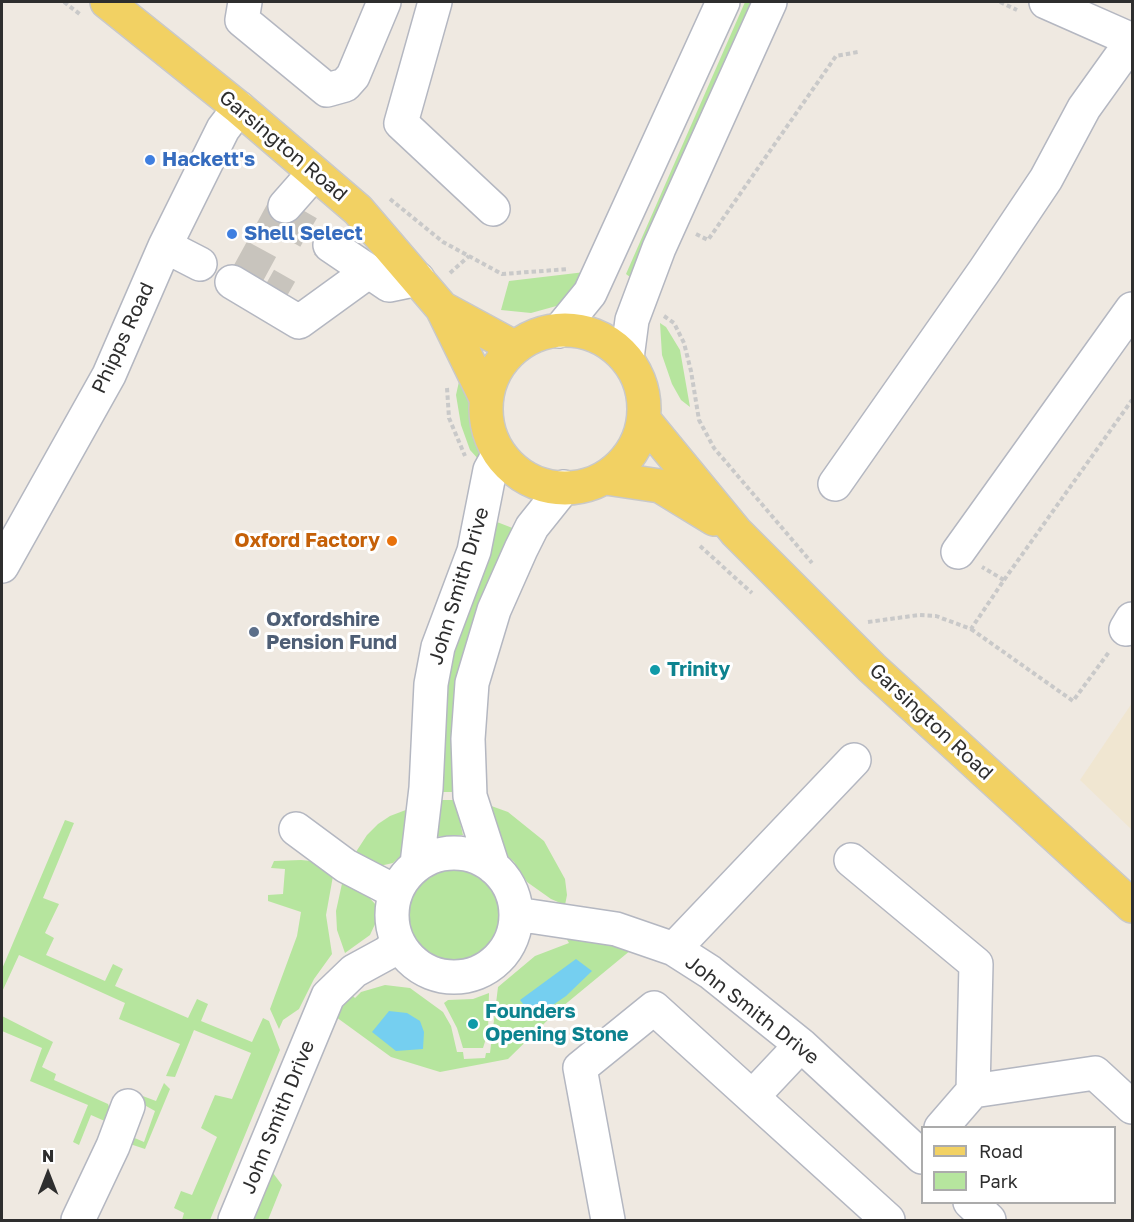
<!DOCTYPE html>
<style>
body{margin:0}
#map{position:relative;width:1134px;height:1222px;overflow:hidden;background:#efe9e1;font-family:"Golos Text",sans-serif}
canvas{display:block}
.frame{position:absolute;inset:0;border:3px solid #2e2e2e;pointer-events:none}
.legend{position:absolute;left:921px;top:1126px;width:195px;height:78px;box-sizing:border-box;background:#fff;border:2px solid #ababab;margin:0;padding:8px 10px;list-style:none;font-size:18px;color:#2e2e2e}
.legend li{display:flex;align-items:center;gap:12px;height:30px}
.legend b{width:30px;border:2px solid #ababab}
.north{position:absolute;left:18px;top:1144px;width:60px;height:60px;-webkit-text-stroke:4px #fff;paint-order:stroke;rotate:0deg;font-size:16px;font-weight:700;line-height:24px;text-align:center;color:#2e2e2e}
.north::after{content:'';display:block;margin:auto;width:21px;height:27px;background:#2e2e2e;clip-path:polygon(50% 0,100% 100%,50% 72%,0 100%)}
</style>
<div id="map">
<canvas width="1134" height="1222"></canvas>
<div class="frame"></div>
<ul class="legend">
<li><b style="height:8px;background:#f2d163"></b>Road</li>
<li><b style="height:16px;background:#b6e59e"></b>Park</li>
</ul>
<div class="north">N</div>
</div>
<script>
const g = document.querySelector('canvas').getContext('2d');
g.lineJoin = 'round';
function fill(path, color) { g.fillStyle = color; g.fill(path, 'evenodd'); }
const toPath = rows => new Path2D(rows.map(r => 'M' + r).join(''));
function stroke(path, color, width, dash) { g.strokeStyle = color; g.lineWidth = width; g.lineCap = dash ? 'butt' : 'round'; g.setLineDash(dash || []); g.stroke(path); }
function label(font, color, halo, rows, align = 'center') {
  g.font = font + ' "Golos Text",sans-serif'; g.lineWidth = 6; g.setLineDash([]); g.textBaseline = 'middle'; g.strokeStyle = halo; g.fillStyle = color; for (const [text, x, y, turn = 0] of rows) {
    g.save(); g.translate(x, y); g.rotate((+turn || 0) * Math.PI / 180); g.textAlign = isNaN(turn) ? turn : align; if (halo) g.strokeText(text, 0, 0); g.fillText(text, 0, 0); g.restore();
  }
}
fill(toPath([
 [1132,703,1132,830,1080,780]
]), '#f0e6d1');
fill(toPath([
 [745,2,758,2,634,276,630,277,626,274],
 [585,272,560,305,531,313,501,310,509,281],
 [660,323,666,327,680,350,690,407,681,400,672,384,662,355],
 [460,377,469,396,479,436,480,461,470,450,461,425,456,395],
 [497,522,515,529,455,792,440,792,446,668],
 [440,800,455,800,463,835,433,837],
 [483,803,508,812,544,841,565,879,567,895,565,905,551,899,527,882,514,862,501,850],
 [411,808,404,853,393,863,375,867,352,858,367,835,378,824,390,816],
 [65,820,74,823,43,898,59,904,45,933,54,938,46,955,105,981,113,964,123,969,115,986,188,1018,197,999,208,1004,201,1021,252,1042,263,1018,269,1021,280,1050,210,1220,182,1220,184,1213,174,1208,181,1191,192,1195,217,1137,201,1128,215,1095,232,1099,251,1053,194,1030,175,1077,166,1076,180,1044,119,1019,125,1003,19,955,2,992,2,969],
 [301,860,311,861,333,876,326,915,332,954,314,979,299,1009,283,1020,279,1029,270,1009,297,936,301,912,268,901,268,895,283,894,285,869,271,868,274,861],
 '407 915a46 46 0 1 1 92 0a46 46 0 1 1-92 0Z',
 [343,879,366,894,376,905,376,922,370,935,345,953,337,930,336,911],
 [566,938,584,938,631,950,557,1011,508,1059,440,1072,391,1057,336,1017,351,994,355,998,361,992,385,985,410,988,443,1012,451,1026,457,1052,463,1052,464,1059,485,1058,486,1053,490,1053,498,987,535,956,569,943],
 [489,993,488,1032,483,1048,463,1048,457,1028,444,1003,448,1000,473,999],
 [2,1016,53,1042,42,1067,56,1074,54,1080,108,1104,110,1109,107,1122,91,1115,79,1145,73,1142,88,1105,30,1081,42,1048,2,1031],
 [164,1083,170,1089,145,1149,127,1143,130,1136,144,1142,155,1111,123,1093,124,1089,156,1101],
 [270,1169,282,1185,268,1220,247,1220]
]), '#b6e59e');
fill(toPath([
 [576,959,592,971,566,996,534,1018,520,1000],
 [389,1011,407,1013,420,1021,424,1032,423,1049,396,1051,372,1032]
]), '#75cff0');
stroke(toPath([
 [285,206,248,274,287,296],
 [280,216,330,245]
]), '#c8c4bd', 33, [33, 16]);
const minor = toPath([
 [245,2,242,20,327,90,345,85,353,76,384,2],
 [435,2,401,123,493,209],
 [1046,2,1132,40],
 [285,206,314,173],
 [330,245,389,285,418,279],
 [165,246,200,264],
 [232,282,299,322,368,272],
 [559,331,590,293,723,2],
 [627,358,632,320,659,248,770,2],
 [835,484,985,270,1046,179,1084,108,1132,41],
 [958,552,1132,309],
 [2,566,109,375,165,246,223,129,239,108],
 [1126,629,1132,619],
 [296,829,346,866,396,892],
 '392 915a62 62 0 1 1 124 0a62 62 0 1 1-124 0Z',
 [851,860,976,964,973,1091],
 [417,864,426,788,431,684,438,647,474,551,490,470,499,454],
 [493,867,470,796,468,739,472,683,494,610,521,549,532,527,564,487],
 [516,914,616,929,674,949,710,972,801,1045,922,1157],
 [674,949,854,760],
 [753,1096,801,1045],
 [941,1128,973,1091,1095,1073,1132,1107],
 [970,1202,989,1220],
 [78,1220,113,1146,128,1106],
 [235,1220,328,996,354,971,387,953,397,944],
 [608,1220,580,1068,654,1008,888,1220]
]);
const major = toPath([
 [107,2,239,108,358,210,442,308,486,398],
 [442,308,514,347],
 '486 409a79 79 0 1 1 158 0a79 79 0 1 1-158 0Z',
 [644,420,736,532,872,668,1132,906],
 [606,478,660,486,714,519]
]);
stroke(minor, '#b4b7c1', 36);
stroke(major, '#c9c9c9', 36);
stroke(toPath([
 [64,2,81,15],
 [1000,2,1017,10],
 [390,199,443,242,502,274,569,269],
 [696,234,708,240,836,56,858,52],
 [450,273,469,256],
 [664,316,674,323,684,343,691,371,699,420,714,448,812,563],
 [447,388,449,418,465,456],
 [700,546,752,593],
 [1004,580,1132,400],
 [868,622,919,615,936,616,971,629,1004,580,982,567],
 [971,629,1073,701,1109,652]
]), '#c9c9c9', 4, [4.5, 3]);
stroke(minor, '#fff', 33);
stroke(major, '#f2d163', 33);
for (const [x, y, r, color] of [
 [150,160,6,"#3f7fe0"],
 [232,234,6,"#3f7fe0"],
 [392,541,6,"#e8710a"],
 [254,632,6,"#5c6f8a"],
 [655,670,6,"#0f9aa8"],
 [473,1024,6,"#0f9aa8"]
]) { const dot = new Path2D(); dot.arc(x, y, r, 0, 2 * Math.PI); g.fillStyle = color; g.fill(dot); stroke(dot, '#fff', 2); }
label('20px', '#2e2e2e', '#fff', [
 ["Garsington Road",283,146,40],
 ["Phipps Road",123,338,-65],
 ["John Smith Drive",459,586,-73],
 ["Garsington Road",931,722,43],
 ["John Smith Drive",752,1010,38],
 ["John Smith Drive",278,1117,-68]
]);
label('bold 20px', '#366cbe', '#fff', [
 ["Hackett's",162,160],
 ["Shell Select",244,234]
], 'left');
label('bold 20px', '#c56008', '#fff', [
 ["Oxford Factory",380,541]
], 'right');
label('bold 20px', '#4e5e75', '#fff', [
 ["Oxfordshire",266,620],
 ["Pension Fund",266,643]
], 'left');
label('bold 20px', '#0d838f', '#fff', [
 ["Trinity",667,670],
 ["Founders",485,1012],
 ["Opening Stone",485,1035]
], 'left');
</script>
